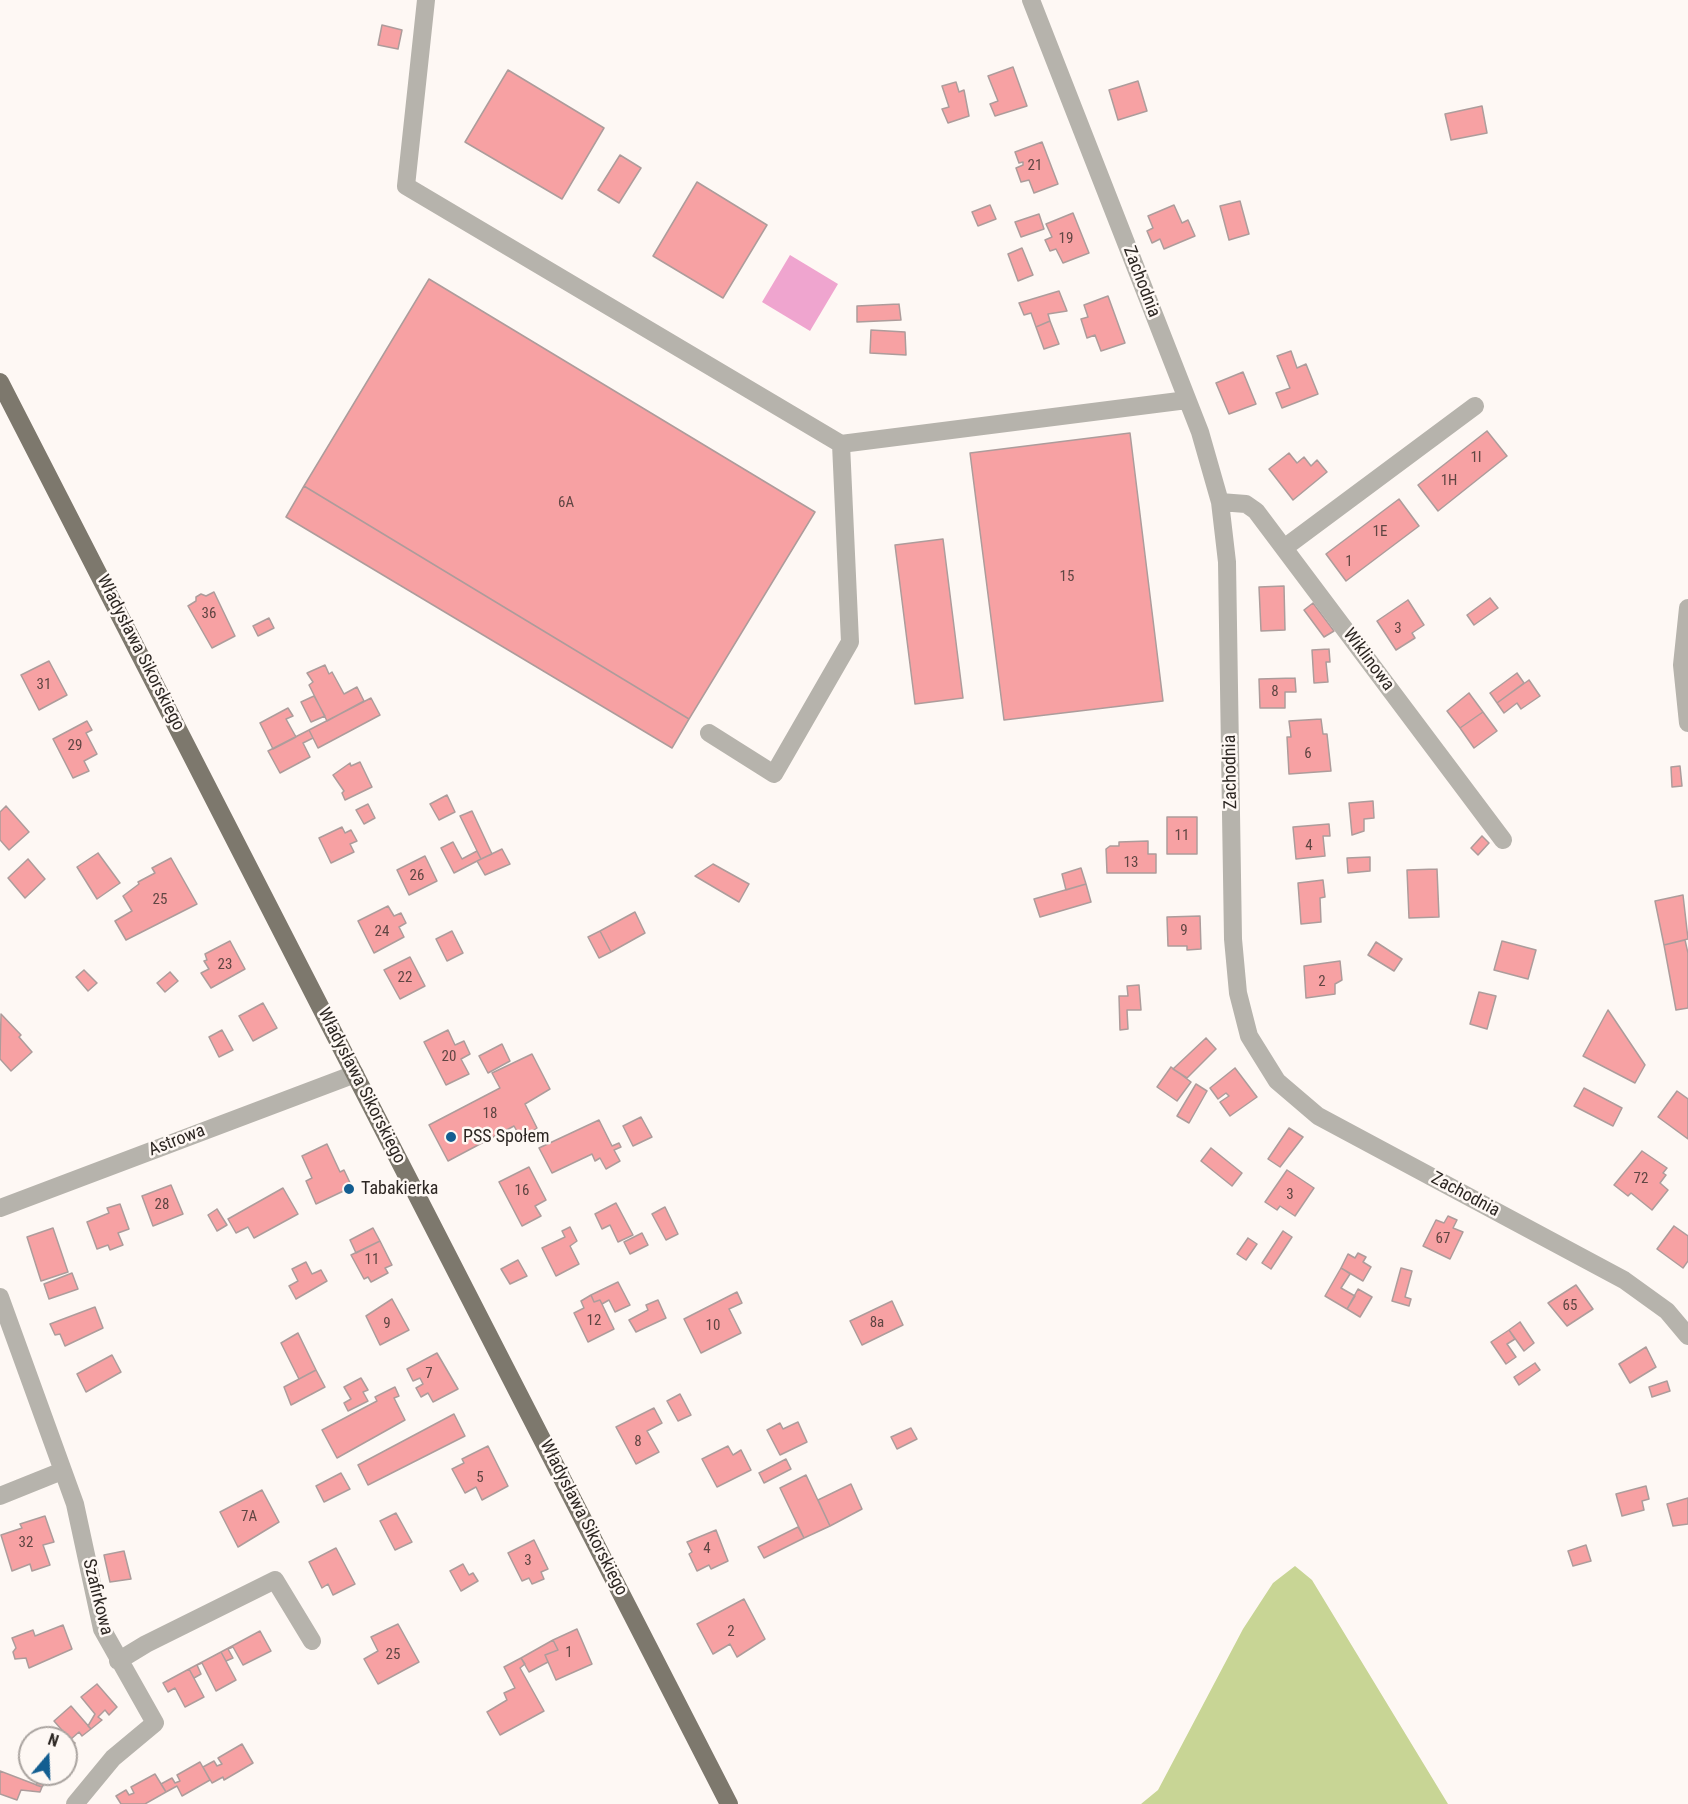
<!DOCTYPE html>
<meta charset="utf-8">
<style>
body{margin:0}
#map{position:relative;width:1688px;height:1804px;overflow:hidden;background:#fef8f4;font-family:"Roboto Condensed",sans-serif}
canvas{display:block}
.north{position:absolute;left:18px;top:1726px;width:60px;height:60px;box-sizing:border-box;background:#fef8f4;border:2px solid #aaa4a0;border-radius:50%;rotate:19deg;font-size:16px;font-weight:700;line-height:24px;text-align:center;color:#2d2723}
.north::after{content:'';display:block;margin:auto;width:21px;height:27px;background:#135e91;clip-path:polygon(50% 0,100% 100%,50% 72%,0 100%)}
</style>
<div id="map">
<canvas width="1688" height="1804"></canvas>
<div class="north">N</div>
</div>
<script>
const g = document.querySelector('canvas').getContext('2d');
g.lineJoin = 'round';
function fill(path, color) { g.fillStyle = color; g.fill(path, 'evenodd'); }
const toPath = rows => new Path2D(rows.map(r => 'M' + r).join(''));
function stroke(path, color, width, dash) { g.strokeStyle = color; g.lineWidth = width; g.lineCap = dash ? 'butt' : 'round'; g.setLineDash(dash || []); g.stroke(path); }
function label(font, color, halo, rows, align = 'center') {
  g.font = font + ' "Roboto Condensed",sans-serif'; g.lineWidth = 5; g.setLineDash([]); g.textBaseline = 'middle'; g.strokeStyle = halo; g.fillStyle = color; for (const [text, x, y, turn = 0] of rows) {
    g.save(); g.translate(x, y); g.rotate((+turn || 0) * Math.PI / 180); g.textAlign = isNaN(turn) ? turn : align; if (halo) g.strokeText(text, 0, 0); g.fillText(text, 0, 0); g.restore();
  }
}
fill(toPath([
 [1295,1566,1312,1580,1448,1804,1141,1804,1158,1790,1243,1629,1273,1583]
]), '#c8d595');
fill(toPath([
 [790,255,838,284,810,331,762,302]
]), '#efa5cf');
const building = toPath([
 [382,25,402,30,398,49,378,45,382,25],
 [1013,67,1027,106,995,116,990,104,998,101,988,76,1013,67],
 [508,70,604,128,562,199,465,142,508,70],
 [1138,81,1147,111,1118,120,1109,90,1138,81],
 [956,82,959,92,964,90,969,116,948,123,942,109,949,107,942,86,956,82],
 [1482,106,1487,133,1451,140,1445,114,1482,106],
 [1042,142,1058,184,1034,193,1029,180,1021,182,1016,168,1023,165,1023,162,1019,163,1015,152,1042,142],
 [620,155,641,168,619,203,598,190,620,155],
 [697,182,767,225,723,298,653,256,697,182],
 [1240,201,1249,234,1229,240,1220,206,1240,201],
 [990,205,996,219,978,226,972,212,990,205],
 [1174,205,1182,223,1188,220,1195,236,1164,249,1160,239,1152,243,1147,231,1153,228,1148,216,1174,205],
 [1073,213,1089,253,1063,263,1056,249,1050,251,1045,240,1052,237,1046,224,1073,213],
 [1039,214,1044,229,1021,237,1015,222,1039,214],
 [1022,248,1033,275,1018,281,1008,254,1022,248],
 [429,279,815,512,689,719,304,486,429,279],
 [1059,291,1067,311,1048,314,1050,321,1036,327,1031,313,1024,315,1019,303,1059,291],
 [1108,296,1125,343,1101,351,1095,335,1087,338,1081,319,1088,317,1084,305,1108,296],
 [899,304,901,320,857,322,857,306,899,304],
 [1050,321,1059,344,1044,349,1036,327,1050,321],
 [871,330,905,332,906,355,870,353,871,330],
 [1291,351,1297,368,1306,364,1318,394,1282,408,1276,393,1290,388,1277,356,1291,351],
 [1243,372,1256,404,1229,414,1216,383,1243,372],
 [1487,431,1507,456,1438,511,1418,485,1487,431],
 [1130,433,1163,701,1004,720,970,453,1130,433],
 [1289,453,1297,463,1304,457,1311,466,1317,460,1327,472,1293,500,1269,469,1289,453],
 [304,486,689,719,672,748,286,517,304,486],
 [1399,499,1419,526,1346,581,1326,554,1399,499],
 [943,539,963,698,915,704,895,545,943,539],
 [1284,586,1285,630,1261,631,1259,587,1284,586],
 [214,592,235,636,212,648,188,606,196,601,196,597,201,594,206,596,214,592],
 [1490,598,1498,608,1474,625,1467,615,1490,598],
 [1408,600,1424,625,1412,633,1415,638,1396,650,1377,621,1408,600],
 [1313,603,1334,631,1324,637,1304,610,1313,603],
 [269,618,274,628,258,636,253,626,269,618],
 [1329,649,1330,662,1326,662,1328,682,1314,683,1312,650,1329,649],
 [49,661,67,695,39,710,21,675,49,661],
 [325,665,329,674,332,672,344,694,357,687,364,701,327,721,309,685,313,682,307,673,325,665],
 [1517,673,1524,683,1497,703,1490,693,1517,673],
 [1295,678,1296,692,1285,692,1285,708,1260,708,1259,679,1295,678],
 [1529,680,1540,696,1521,709,1517,703,1504,713,1497,703,1529,680],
 [1469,693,1483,712,1460,728,1447,711,1469,693],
 [314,696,325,716,311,722,301,702,314,696],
 [371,698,380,715,318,748,309,730,371,698],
 [288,708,293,716,286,719,296,737,273,749,260,723,288,708],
 [1483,712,1497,731,1474,748,1460,728,1483,712],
 [1321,719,1323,734,1327,734,1331,771,1289,774,1287,737,1291,737,1289,721,1321,719],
 [87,721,92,730,86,733,97,754,84,761,89,771,73,778,53,739,87,721],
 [309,730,313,738,303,743,310,757,280,773,268,751,309,730],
 [360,762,372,787,345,800,342,793,344,791,333,775,350,763,351,766,360,762],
 [1680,766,1682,786,1672,787,1671,767,1680,766],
 [447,795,455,812,439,820,430,804,447,795],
 [1373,801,1374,818,1364,819,1364,831,1352,835,1349,803,1373,801],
 [368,804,375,818,364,824,356,810,368,804],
 [6,806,29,832,9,850,0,840,0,812,6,806],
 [472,811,492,854,481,859,460,816,472,811],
 [1167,817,1197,817,1197,854,1167,854,1167,817],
 [1329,824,1330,836,1323,836,1325,856,1296,859,1293,827,1329,824],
 [342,827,345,833,351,830,357,841,350,844,354,852,331,863,319,838,342,827],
 [1482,836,1489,843,1478,855,1471,848,1482,836],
 [1148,841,1148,854,1156,854,1156,873,1107,873,1106,849,1110,846,1119,846,1119,842,1148,841],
 [453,842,462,859,477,851,481,859,454,873,441,848,453,842],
 [502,849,510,864,485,875,477,861,502,849],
 [98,853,120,883,97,899,77,867,98,853],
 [425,856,437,881,409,895,397,870,425,856],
 [1370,857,1370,871,1348,873,1347,858,1370,857],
 [171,858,197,904,126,940,115,921,132,911,123,896,139,884,138,882,155,873,152,868,171,858],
 [28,859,45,879,25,898,8,878,28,859],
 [713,864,749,884,739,902,695,876,713,864],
 [1081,868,1086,884,1066,890,1062,874,1081,868],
 [1437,869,1439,917,1409,918,1407,870,1437,869],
 [1323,880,1325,897,1320,898,1321,922,1301,924,1298,883,1323,880],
 [1086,884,1091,902,1040,917,1034,899,1086,884],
 [1683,895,1688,939,1664,945,1655,901,1683,895],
 [388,906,394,916,401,913,406,923,399,927,404,937,374,953,358,921,388,906],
 [635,912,645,933,611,952,600,931,635,912],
 [1200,916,1201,949,1187,950,1187,946,1168,946,1167,917,1200,916],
 [452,931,463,953,447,961,436,939,452,931],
 [600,931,611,952,599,958,588,937,600,931],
 [1685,940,1688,953,1688,1008,1676,1010,1664,945,1685,940],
 [230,941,245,969,211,988,201,973,209,969,204,961,207,960,205,954,230,941],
 [1502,941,1536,950,1528,979,1494,970,1502,941],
 [1376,942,1402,959,1394,971,1368,955,1376,942],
 [410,957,425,986,400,999,384,970,410,957],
 [1340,961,1342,980,1335,984,1335,994,1306,998,1304,966,1340,961],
 [84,970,97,983,88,991,76,977,84,970],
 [170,972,178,981,165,992,157,983,170,972],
 [1139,985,1141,1010,1127,1010,1128,1029,1120,1030,1119,996,1128,996,1127,986,1139,985],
 [1479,992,1496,996,1487,1029,1470,1024,1479,992],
 [263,1003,277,1028,253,1041,239,1016,263,1003],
 [1608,1010,1645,1065,1635,1083,1583,1056,1608,1010],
 [1,1014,21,1035,19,1037,32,1052,11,1071,0,1059,1,1014],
 [222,1030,233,1050,219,1057,209,1037,222,1030],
 [448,1030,455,1045,464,1041,470,1054,461,1059,469,1074,446,1085,424,1042,448,1030],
 [1206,1038,1216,1049,1187,1078,1173,1069,1206,1038],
 [502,1044,510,1061,488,1073,479,1056,502,1044],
 [532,1054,550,1089,525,1104,537,1128,531,1132,533,1135,522,1140,514,1126,448,1161,429,1125,500,1088,492,1073,532,1054],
 [1171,1067,1191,1082,1177,1101,1157,1087,1171,1067],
 [1235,1068,1257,1097,1230,1116,1220,1102,1229,1096,1226,1093,1218,1099,1210,1088,1235,1068],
 [1196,1084,1207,1091,1189,1123,1177,1116,1196,1084],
 [1584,1088,1622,1108,1613,1126,1574,1106,1584,1088],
 [1677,1091,1688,1099,1688,1139,1658,1117,1677,1091],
 [641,1117,652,1137,633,1146,623,1126,641,1117],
 [599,1120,612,1146,619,1143,621,1147,614,1150,620,1161,606,1169,600,1158,595,1161,592,1154,552,1173,539,1148,599,1120],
 [1289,1128,1303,1137,1280,1167,1268,1159,1289,1128],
 [327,1144,340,1172,344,1170,352,1187,316,1204,306,1181,312,1178,302,1156,327,1144],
 [1211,1148,1242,1173,1232,1186,1201,1161,1211,1148],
 [1642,1151,1667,1168,1663,1173,1666,1175,1660,1183,1668,1190,1652,1210,1631,1193,1628,1196,1614,1185,1642,1151],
 [529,1167,546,1200,535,1206,541,1216,522,1226,499,1182,529,1167],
 [1287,1170,1314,1188,1295,1216,1280,1206,1277,1210,1265,1202,1287,1170],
 [171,1185,183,1214,153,1226,142,1196,171,1185],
 [283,1188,298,1214,254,1238,248,1227,236,1233,228,1219,283,1188],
 [616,1203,633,1235,618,1242,610,1225,602,1229,595,1214,616,1203],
 [120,1204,129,1229,118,1233,123,1245,110,1250,108,1245,97,1249,87,1222,109,1213,107,1208,120,1204],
 [665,1207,678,1234,666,1240,652,1214,665,1207],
 [217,1209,227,1225,217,1231,208,1215,217,1209],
 [1448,1216,1457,1220,1453,1228,1463,1232,1450,1259,1423,1246,1436,1220,1444,1223,1448,1216],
 [1674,1226,1688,1236,1688,1261,1683,1268,1657,1249,1674,1226],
 [570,1227,577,1241,570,1246,579,1264,556,1276,542,1248,565,1237,562,1231,570,1227],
 [53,1228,68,1272,41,1281,27,1237,53,1228],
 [373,1228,380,1241,356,1253,350,1240,373,1228],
 [1283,1231,1292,1237,1271,1269,1262,1263,1283,1231],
 [642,1233,648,1245,630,1254,624,1242,642,1233],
 [1248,1238,1257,1244,1246,1260,1237,1254,1248,1238],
 [380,1241,392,1265,385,1268,388,1273,371,1282,368,1277,364,1279,351,1255,380,1241],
 [1358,1253,1366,1257,1363,1262,1371,1267,1363,1281,1341,1268,1348,1254,1355,1258,1358,1253],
 [518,1260,527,1276,510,1284,501,1269,518,1260],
 [306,1262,312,1274,321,1270,327,1281,296,1299,289,1286,298,1281,292,1269,306,1262],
 [1341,1268,1350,1274,1341,1288,1355,1296,1347,1309,1325,1296,1341,1268],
 [1401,1268,1412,1271,1405,1297,1411,1299,1409,1306,1392,1301,1401,1268],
 [72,1273,78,1289,49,1299,44,1284,72,1273],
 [618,1282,630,1305,615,1312,609,1300,602,1304,600,1300,594,1302,591,1295,618,1282],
 [1576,1285,1593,1309,1567,1326,1548,1303,1576,1285],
 [1358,1289,1372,1297,1360,1317,1347,1309,1358,1289],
 [737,1292,742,1303,729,1309,741,1333,701,1353,684,1319,737,1292],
 [591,1295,594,1302,600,1300,614,1329,588,1342,574,1313,584,1308,581,1301,591,1295],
 [392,1299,409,1330,380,1345,366,1316,392,1299],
 [658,1300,666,1318,636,1332,629,1320,648,1310,646,1305,658,1300],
 [892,1301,903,1325,862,1345,850,1321,892,1301],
 [95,1307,103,1328,65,1346,60,1334,55,1335,50,1324,95,1307],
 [1520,1322,1534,1343,1524,1351,1509,1330,1520,1322],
 [1509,1330,1515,1339,1507,1344,1516,1357,1506,1364,1491,1342,1509,1330],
 [298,1333,316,1370,299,1379,281,1343,298,1333],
 [1646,1347,1656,1367,1630,1383,1619,1364,1646,1347],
 [437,1353,458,1389,433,1402,428,1393,421,1397,416,1388,423,1384,420,1378,413,1381,407,1369,437,1353],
 [112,1355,121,1372,86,1392,77,1374,112,1355],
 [1535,1363,1540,1370,1519,1385,1514,1377,1535,1363],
 [316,1370,325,1387,291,1405,284,1387,316,1370],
 [361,1378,368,1390,363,1392,368,1401,348,1411,344,1403,351,1399,344,1387,361,1378],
 [1667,1381,1670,1391,1652,1397,1649,1387,1667,1381],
 [395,1387,399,1396,394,1398,405,1420,337,1458,322,1430,377,1401,375,1397,395,1387],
 [680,1394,691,1415,678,1421,667,1401,680,1394],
 [654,1408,662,1423,647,1431,659,1452,636,1464,616,1427,654,1408],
 [454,1414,465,1436,368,1485,358,1465,454,1414],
 [798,1422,807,1442,780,1455,767,1430,780,1423,783,1429,798,1422],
 [911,1428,917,1439,897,1449,891,1437,911,1428],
 [488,1446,508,1486,482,1500,476,1487,465,1493,452,1469,464,1463,462,1459,488,1446],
 [728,1446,733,1455,741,1450,751,1470,717,1487,702,1459,728,1446],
 [786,1459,791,1469,764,1483,759,1473,786,1459],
 [341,1473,350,1489,324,1502,316,1486,341,1473],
 [806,1475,830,1526,804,1538,780,1488,806,1475],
 [851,1484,862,1509,830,1526,818,1500,851,1484],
 [1646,1486,1649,1499,1642,1501,1644,1510,1622,1516,1616,1494,1646,1486],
 [262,1490,279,1522,238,1547,220,1512,262,1490],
 [1688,1498,1688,1524,1673,1526,1667,1504,1688,1498],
 [396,1513,412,1542,395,1550,380,1521,396,1513],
 [45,1516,54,1542,43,1545,50,1565,32,1571,30,1564,12,1571,1,1535,22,1528,20,1524,45,1516],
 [798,1527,804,1538,764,1558,758,1547,798,1527],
 [716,1530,728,1561,711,1569,709,1565,697,1571,689,1554,692,1552,687,1542,716,1530],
 [534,1540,548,1569,541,1572,544,1579,532,1584,529,1578,522,1581,508,1553,534,1540],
 [1586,1545,1591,1561,1573,1566,1568,1551,1586,1545],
 [336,1548,355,1584,333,1595,328,1584,322,1588,309,1562,336,1548],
 [124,1551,131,1579,110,1582,104,1555,124,1551],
 [463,1564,469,1575,473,1573,478,1581,461,1591,450,1571,463,1564],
 [744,1599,765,1639,737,1657,730,1644,713,1654,697,1624,744,1599],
 [398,1624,419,1662,378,1684,364,1659,378,1651,371,1637,398,1624],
 [63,1625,72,1649,29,1668,26,1658,15,1659,13,1652,16,1648,12,1638,33,1630,35,1636,63,1625],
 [577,1629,592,1664,556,1680,545,1655,558,1650,553,1640,577,1629],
 [260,1631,271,1651,243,1665,233,1647,228,1649,233,1658,226,1661,221,1652,260,1631],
 [553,1640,558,1650,545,1655,548,1662,529,1672,521,1658,553,1640],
 [221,1652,236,1680,216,1691,202,1663,197,1665,201,1674,194,1678,189,1669,221,1652],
 [521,1658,525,1664,520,1668,544,1711,500,1735,487,1712,507,1700,504,1693,515,1688,504,1667,521,1658],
 [189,1669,204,1697,185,1707,175,1688,168,1692,163,1683,189,1669],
 [97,1684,117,1707,109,1715,105,1710,98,1717,102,1720,91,1729,88,1726,95,1714,81,1697,97,1684],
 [71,1706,91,1729,82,1736,79,1732,70,1740,75,1743,66,1754,67,1736,54,1721,71,1706],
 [242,1744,253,1763,224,1780,223,1777,212,1783,203,1767,214,1761,217,1766,222,1764,218,1758,242,1744],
 [200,1762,210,1780,182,1796,177,1786,166,1792,161,1784,172,1778,175,1783,180,1781,177,1775,200,1762],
 [0,1771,42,1787,40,1792,21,1790,17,1800,0,1794,0,1771],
 [40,1774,50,1775,42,1787,36,1785,40,1774],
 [155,1774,166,1792,145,1804,121,1804,116,1796,126,1790,129,1795,134,1793,131,1787,155,1774]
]);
fill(building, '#f7a1a3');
stroke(building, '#ad9c9b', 1.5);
stroke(toPath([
 [426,0,406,186,841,444,1187,400],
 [1031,0,1200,432,1220,502,1227,562,1233,939,1238,993,1249,1036,1277,1081,1318,1116,1624,1280,1667,1311,1688,1336],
 [1220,502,1246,504,1256,511,1503,840],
 [1284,548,1475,406],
 [1688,608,1682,665,1688,723],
 [709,733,774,774,850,642,841,444],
 [0,1208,355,1074],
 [0,1297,75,1504,102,1629,155,1723,113,1758,75,1804],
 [0,1496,62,1471],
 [118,1661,146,1644,275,1580,312,1641]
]), '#b6b3ac', 18);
stroke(toPath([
 [0,382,729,1804]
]), '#7d786d', 18);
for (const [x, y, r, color] of [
 [451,1137,6,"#135e91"],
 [349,1189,6,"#135e91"]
]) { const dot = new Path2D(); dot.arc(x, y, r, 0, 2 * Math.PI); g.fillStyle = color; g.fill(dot); stroke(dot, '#fef8f4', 2); }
label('15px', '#604643', null, [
 ["21",1035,166],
 ["19",1066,239],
 ["1I",1476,458],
 ["1H",1449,481],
 ["6A",566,503],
 ["1E",1380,532],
 ["1",1349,562],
 ["15",1067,577],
 ["36",209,614],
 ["3",1398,629],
 ["31",44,685],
 ["8",1275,692],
 ["29",75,746],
 ["6",1308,754],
 ["11",1182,836],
 ["4",1309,846],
 ["13",1131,863],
 ["26",417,876],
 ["25",160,900],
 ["9",1184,931],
 ["24",382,932],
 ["23",225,965],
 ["22",405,978],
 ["2",1322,982],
 ["20",449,1057],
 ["18",490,1114],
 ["72",1641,1179],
 ["16",522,1191],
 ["3",1290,1195],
 ["28",162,1205],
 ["67",1443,1239],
 ["11",372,1260],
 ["65",1570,1306],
 ["12",594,1321],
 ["8a",877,1323],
 ["9",387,1324],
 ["10",713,1326],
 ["7",429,1374],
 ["8",638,1442],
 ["5",480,1478],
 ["7A",249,1517],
 ["32",26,1543],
 ["4",707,1549],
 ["3",528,1561],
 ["2",731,1632],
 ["1",569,1653],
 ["25",393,1655]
]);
label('18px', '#2d2723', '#fef8f4', [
 ["Zachodnia",1141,282,69],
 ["Władysława Sikorskiego",140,653,63],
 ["Wiklinowa",1368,660,53],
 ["Zachodnia",1231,772,-91],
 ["Władysława Sikorskiego",361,1086,63],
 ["Astrowa",177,1141,-21],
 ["Zachodnia",1465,1195,28],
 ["Władysława Sikorskiego",583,1518,63],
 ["Szafirkowa",97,1597,76]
]);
label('18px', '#2d2723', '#fef8f4', [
 ["PSS Społem",463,1137],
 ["Tabakierka",361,1189]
], 'left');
</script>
